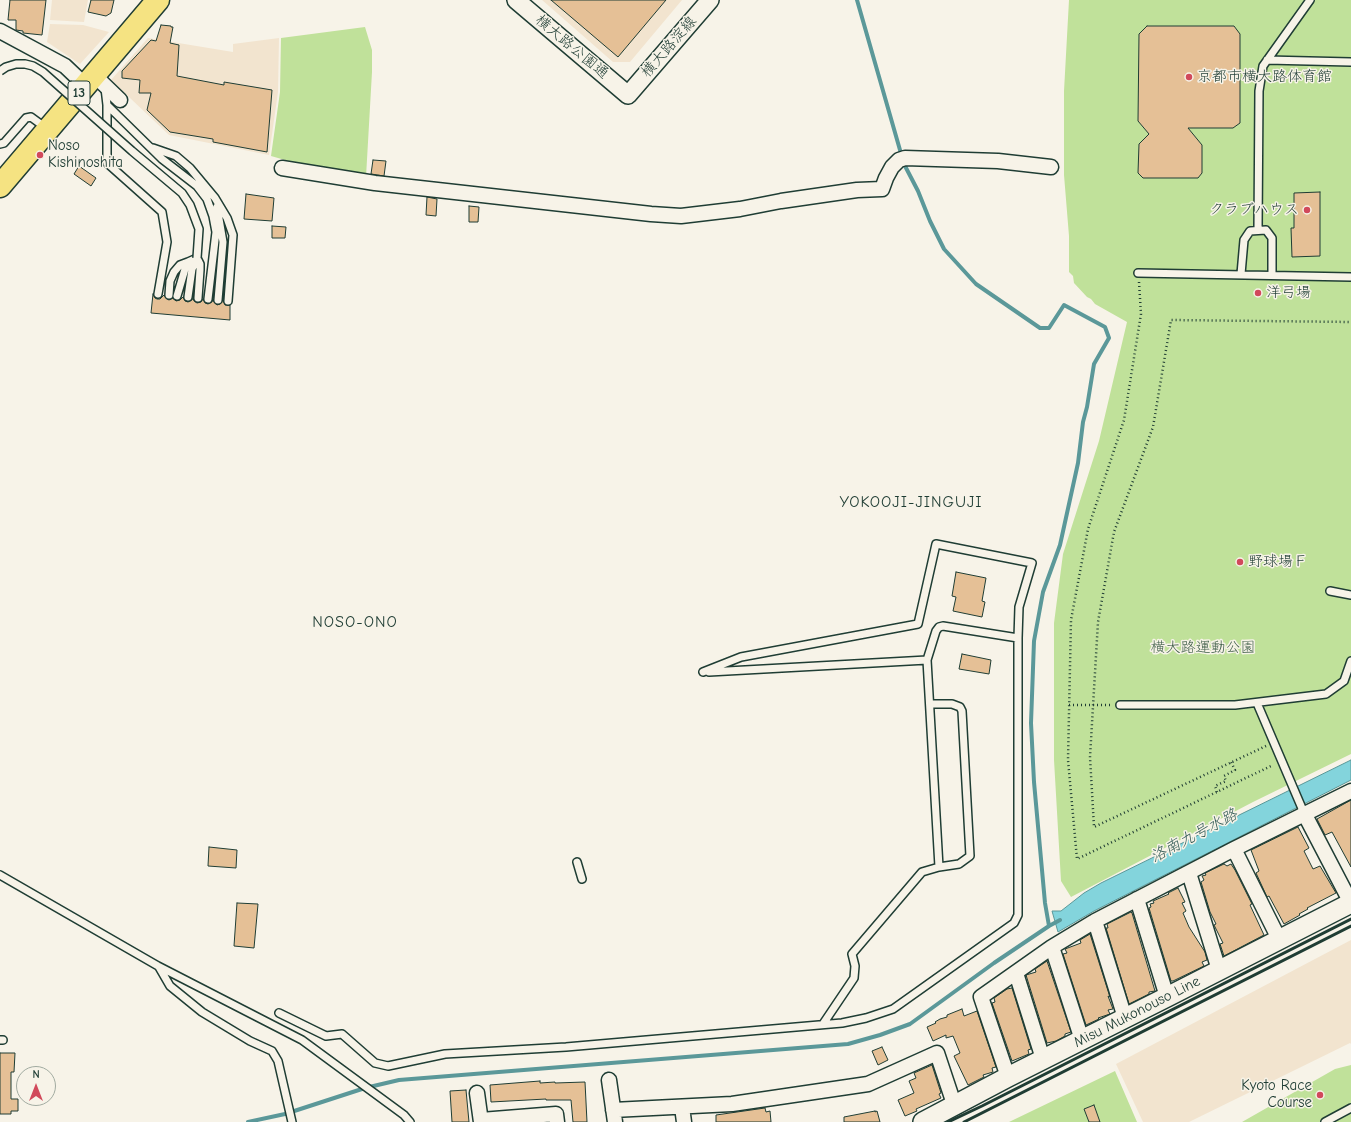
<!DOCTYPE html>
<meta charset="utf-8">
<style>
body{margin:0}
#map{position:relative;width:1351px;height:1122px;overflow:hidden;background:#f7f3e8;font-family:"Comic Neue",sans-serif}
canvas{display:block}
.north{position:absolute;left:16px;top:1066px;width:40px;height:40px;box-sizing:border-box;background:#f7f3e8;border:1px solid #a1aaa0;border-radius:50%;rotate:0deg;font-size:11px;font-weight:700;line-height:16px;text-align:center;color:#1f3d34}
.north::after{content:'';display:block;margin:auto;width:14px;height:18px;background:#d1495b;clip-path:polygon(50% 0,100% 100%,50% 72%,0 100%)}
</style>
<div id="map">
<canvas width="1351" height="1122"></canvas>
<div class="north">N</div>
</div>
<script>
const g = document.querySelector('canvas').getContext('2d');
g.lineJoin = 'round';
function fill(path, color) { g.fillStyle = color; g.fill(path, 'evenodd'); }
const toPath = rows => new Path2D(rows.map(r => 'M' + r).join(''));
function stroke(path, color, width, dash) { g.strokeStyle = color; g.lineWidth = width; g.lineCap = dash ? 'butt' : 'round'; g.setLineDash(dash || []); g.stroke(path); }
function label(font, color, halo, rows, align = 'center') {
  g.font = font + ' "Comic Neue","Klee One",sans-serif'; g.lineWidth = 3; g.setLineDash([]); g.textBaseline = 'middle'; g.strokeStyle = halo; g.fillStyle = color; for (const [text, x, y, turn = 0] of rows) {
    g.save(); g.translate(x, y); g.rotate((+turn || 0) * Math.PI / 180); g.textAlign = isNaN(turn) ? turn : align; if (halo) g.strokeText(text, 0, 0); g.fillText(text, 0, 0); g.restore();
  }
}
fill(toPath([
 [52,0,88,0,84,22,50,20],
 [542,0,682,0,630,62,613,62],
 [50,24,83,25,109,32,80,64,47,42],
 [148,38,233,52,233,44,279,38,278,92,269,155,169,135,111,80],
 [1351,940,1351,1044,1350,1043,1189,1122,1143,1122,1116,1064]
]), '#f2e4cf');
fill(toPath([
 [1069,0,1351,0,1351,754,1253,802,1071,897,1061,881,1054,760,1054,623,1063,554,1099,441,1127,322,1095,304,1091,299,1087,297,1074,283,1073,276,1069,272,1069,236,1064,175,1064,91],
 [365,27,372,50,372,72,366,177,292,162,271,156,280,92,281,38],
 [1351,1065,1351,1122,1242,1122,1335,1069],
 [1115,1071,1137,1122,1009,1122]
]), '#c0e19a');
const water = toPath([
 [1351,760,1351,780,1094,911,1058,932,1052,911,1061,911,1084,893,1101,883,1351,760]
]);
fill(water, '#83d4dc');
stroke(water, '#5b9899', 1);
stroke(toPath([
 [857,0,904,164,918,191,930,221,944,249,976,284,1040,328,1049,328,1064,305,1105,327,1109,338,1094,364,1087,407,1083,422,1078,463,1060,545,1043,592,1034,641,1031,723,1034,782,1045,903,1049,926],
 [248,1122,285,1114,365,1088,399,1080,848,1044,880,1035,910,1024,994,963,1049,926,1060,920]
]), '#5b9899', 4);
const building = toPath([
 [10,0,46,0,42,35,23,33,23,31,16,30,16,20,8,20,10,0],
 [91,0,114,0,111,13,106,16,88,12,91,0],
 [551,0,666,0,618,57,551,0],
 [161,25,171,26,171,27,173,27,170,43,179,45,177,76,224,85,224,82,272,90,267,152,213,142,213,139,170,132,147,110,151,93,139,93,140,80,122,78,122,71,151,40,156,41,161,25],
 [1147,26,1234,26,1240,34,1240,123,1233,128,1188,128,1202,145,1202,173,1198,178,1143,178,1138,173,1139,144,1149,134,1138,121,1139,34,1147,26],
 [373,160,386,161,384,176,371,174,373,160],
 [79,166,96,178,91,186,74,174,79,166],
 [1320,192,1320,256,1292,257,1291,228,1294,228,1294,193,1320,192],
 [246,194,274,198,272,221,244,219,246,194],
 [427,197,437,199,436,216,426,215,427,197],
 [469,206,479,207,478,222,469,222,469,206],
 [272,226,286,227,285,238,272,238,272,226],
 [153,294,155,298,157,299,160,299,164,295,167,299,169,300,173,298,176,301,180,300,183,297,185,301,188,302,192,300,193,298,194,301,197,303,201,302,203,299,205,303,208,304,212,302,213,299,214,302,217,305,220,304,223,300,225,305,230,305,230,320,151,313,153,294],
 [956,572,986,578,982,601,985,602,982,617,953,611,956,597,952,596,956,572],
 [962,654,991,660,989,674,959,669,962,654],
 [1351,800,1351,867,1332,832,1325,835,1317,819,1351,800],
 [1298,827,1309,848,1304,851,1313,869,1320,866,1336,893,1307,908,1308,909,1299,914,1300,915,1284,924,1269,896,1267,897,1256,873,1259,871,1251,850,1298,827],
 [209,847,237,850,236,868,208,866,209,847],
 [1224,864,1227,866,1231,864,1235,870,1252,904,1250,905,1264,935,1224,956,1220,944,1223,943,1214,925,1216,924,1210,912,1201,882,1204,880,1202,876,1206,875,1205,873,1224,864],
 [1178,888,1185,902,1182,903,1186,911,1183,913,1189,927,1205,952,1207,960,1202,962,1204,966,1173,981,1171,981,1149,908,1151,907,1150,904,1154,903,1153,901,1169,894,1168,893,1178,888],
 [237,903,258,904,254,948,234,946,237,903],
 [1131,912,1132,913,1155,991,1149,992,1149,994,1129,1004,1106,928,1108,928,1107,924,1131,912],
 [1090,934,1110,997,1108,996,1113,1009,1108,1010,1110,1014,1098,1018,1099,1019,1086,1025,1063,954,1067,953,1065,949,1081,943,1080,940,1090,934],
 [1047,961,1071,1032,1065,1034,1065,1036,1056,1041,1047,1043,1026,975,1036,972,1035,969,1047,961],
 [1012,988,1031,1049,1028,1050,1029,1054,1012,1061,992,1003,995,1002,994,998,1007,989,1012,988],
 [962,1009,964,1016,977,1011,996,1067,992,1068,993,1072,983,1075,984,1077,968,1085,954,1056,960,1053,953,1036,946,1038,946,1035,933,1041,927,1027,936,1023,935,1022,940,1019,947,1017,947,1015,962,1009],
 [882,1047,888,1060,878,1065,872,1051,882,1047],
 [0,1053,15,1053,14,1072,11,1072,11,1099,18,1099,18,1111,11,1111,11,1114,0,1114,0,1053],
 [932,1065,941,1093,939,1094,941,1098,916,1109,917,1111,905,1116,898,1100,914,1093,909,1081,916,1078,914,1073,932,1065],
 [540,1081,540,1083,555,1082,555,1083,585,1082,587,1122,573,1122,571,1100,546,1100,546,1099,491,1102,490,1085,540,1081],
 [466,1090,469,1122,452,1122,450,1091,466,1090],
 [1094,1105,1100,1122,1089,1122,1084,1109,1094,1105],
 [765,1108,766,1112,770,1111,771,1122,716,1122,716,1115,765,1108],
 [875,1111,875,1112,877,1111,880,1122,844,1122,844,1117,875,1111]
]);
fill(building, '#e5c096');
stroke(building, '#1f3d34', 1);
const service = toPath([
 [1267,60,1351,62],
 [105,88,107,105,162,159,197,186,207,199,213,216,216,232,208,299],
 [107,105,107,163,162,212,167,242,158,294],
 [0,144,4,143,26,118,31,117,46,128],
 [153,148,176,156,190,168,215,198,227,218,233,235,228,301],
 [217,207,223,242,218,300],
 [1258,230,1259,91,1263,66,1310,0],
 [197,258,200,264,200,270,198,298],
 [1138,273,1351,277],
 [1241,274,1244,240,1250,231,1266,230,1272,238,1272,274],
 [169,295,170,281,174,272,180,265,188,262],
 [177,296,185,269,188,262,197,258],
 [188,297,192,269,197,258],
 [1330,591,1351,595],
 [709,672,927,660],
 [1257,703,1304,813],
 [930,704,952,704,960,707,962,711,970,856,959,864,939,867],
 [1120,705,1235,705,1326,694,1344,681,1351,661],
 [577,862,582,879],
 [0,875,158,966,302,1040,404,1115,410,1122],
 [159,967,170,986,202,1012,250,1041,272,1051,278,1061,292,1122],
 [279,1013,326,1036,342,1034,375,1063,388,1066,445,1054,566,1047,842,1023,866,1018,893,1009,1014,923,1018,915,1018,638,1019,607,1032,563,936,544,918,624,741,657,703,672],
 [823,1024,854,978,855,966,852,954,922,872,939,867,927,660,936,631,939,627,943,626,1018,638],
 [0,1040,3,1040],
 [1325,1122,1351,1108]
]);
const minor = toPath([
 [0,31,65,66,85,85],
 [93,74,120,100],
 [282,168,375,183,651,214,681,216,740,209,781,201,857,190,882,189,886,178,892,167,899,160,905,158,998,161,1051,167],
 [1304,813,1351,903],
 [1234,849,1280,941],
 [1189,873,1219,970],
 [1137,899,1167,997],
 [1095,921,1125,1018],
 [1052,947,1082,1040],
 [1016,973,1043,1059],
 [1008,1077,981,997,1052,947,1095,921,1234,849,1351,791],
 [609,1080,615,1122],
 [477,1093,481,1122],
 [682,1107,684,1122],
 [613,1110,732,1104,868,1084,937,1053,954,1104],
 [481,1120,556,1114,557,1122]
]);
const tertiary = toPath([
 [516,0,628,95,710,0]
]);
const secondary = toPath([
 [923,1122,1008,1077,1167,997,1351,903]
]);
const primary = toPath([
 [0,186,158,0]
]);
stroke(service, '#1f3d34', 10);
stroke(minor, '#1f3d34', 17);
stroke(tertiary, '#1f3d34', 20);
stroke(secondary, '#1f3d34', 22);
stroke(primary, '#1f3d34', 25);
stroke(toPath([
 [1139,282,1141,314,1124,420,1088,529,1071,620,1068,760,1077,859,1273,765],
 [1069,705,1111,705],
 [1266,746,1094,827,1090,757,1098,622,1114,532,1153,427,1171,320,1351,322],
 [1217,792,1215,786,1226,781,1224,776,1235,770,1231,762]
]), '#1f3d34', 2.5, [1, 3]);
stroke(service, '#f7f3e8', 7);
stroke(minor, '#f7f3e8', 14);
stroke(tertiary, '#f7f3e8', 17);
stroke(secondary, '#f7f3e8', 19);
stroke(primary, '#f5e382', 22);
stroke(toPath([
 [948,1122,982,1106,1351,919],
 [964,1122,1351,926]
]), '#1f3d34', 3);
const serviceBridge = toPath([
 [0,71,6,67,16,64,25,64,33,66,43,72,132,151,182,193,190,205,199,229,197,258]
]);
stroke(serviceBridge, '#1f3d34', 10, []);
stroke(serviceBridge, '#f7f3e8', 7);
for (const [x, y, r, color] of [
 [1189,77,4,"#d1495b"],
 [40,155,4,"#d1495b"],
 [1307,210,4,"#d1495b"],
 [1258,293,4,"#d1495b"],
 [1240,562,4,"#d1495b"],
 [1320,1095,4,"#d1495b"]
]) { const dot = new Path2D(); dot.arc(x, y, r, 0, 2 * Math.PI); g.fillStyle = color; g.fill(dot); stroke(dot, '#f7f3e8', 1.5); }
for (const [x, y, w] of [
 [79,93,22]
]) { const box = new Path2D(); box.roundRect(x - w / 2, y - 12, w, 24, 3); g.fillStyle = '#f7f3e8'; g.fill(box); stroke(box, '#1f3d34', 1); }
label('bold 14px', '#1f3d34', null, [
 ["13",79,93]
]);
label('15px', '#1f3d34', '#f7f3e8', [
 ["横大路公園通",572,47,40],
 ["横大路淀線",669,47,-49],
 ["Misu Mukonouso Line",1137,1012,-27]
]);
label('15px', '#1f3d34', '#f7f3e8', [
 ["京都市横大路体育館",1197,77],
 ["Noso",48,146],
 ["Kishinoshita",48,163],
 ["クラブハウス",1299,210,"right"],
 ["洋弓場",1266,293],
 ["野球場Ｆ",1248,562],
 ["Kyoto Race",1312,1086,"right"],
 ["Course",1312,1103,"right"]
], 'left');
label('15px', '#3f5e48', '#f7f3e8', [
 ["横大路運動公園",1203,648]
]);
g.letterSpacing = '1px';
label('16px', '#1f3d34', '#f7f3e8', [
 ["YOKOOJI-JINGUJI",911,502],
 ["NOSO-ONO",355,622]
]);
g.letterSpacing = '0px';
label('italic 16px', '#335b56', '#f7f3e8', [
 ["洛南九号水路",1194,836,-28]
]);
</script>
